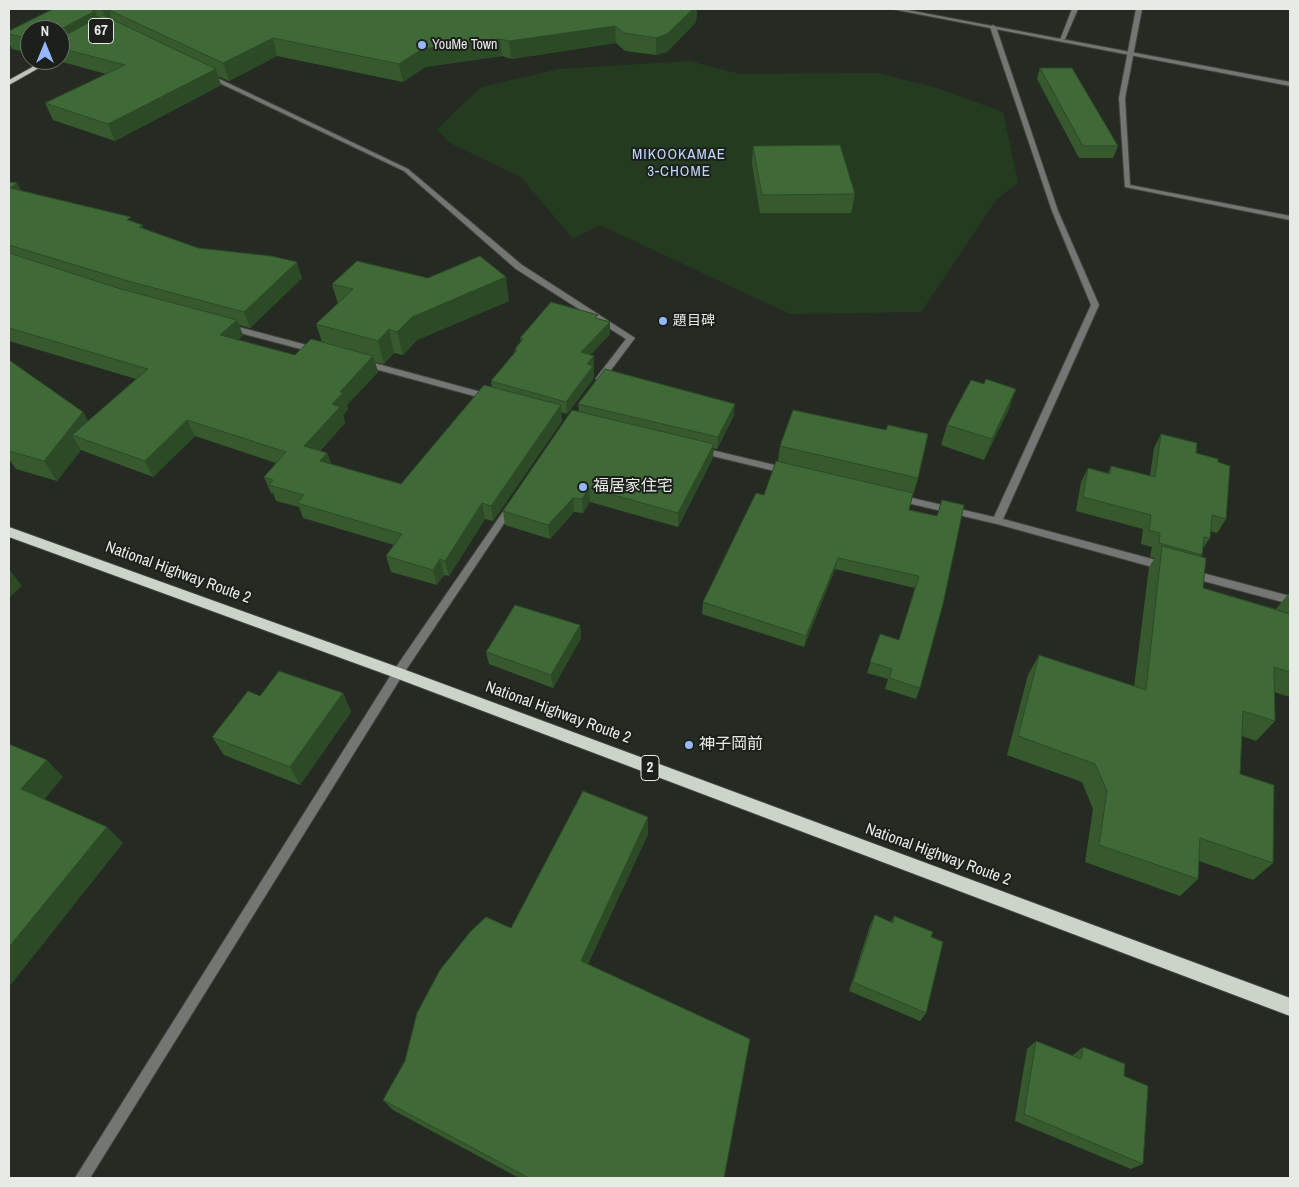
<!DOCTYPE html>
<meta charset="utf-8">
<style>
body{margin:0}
#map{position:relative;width:1299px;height:1187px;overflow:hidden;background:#252b23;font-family:"Archivo Narrow",sans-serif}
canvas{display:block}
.frame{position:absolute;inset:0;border:10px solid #e7ebe6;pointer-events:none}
.north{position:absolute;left:20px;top:20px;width:50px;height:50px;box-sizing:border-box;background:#1b211a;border:1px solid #6d726c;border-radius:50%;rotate:0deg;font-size:14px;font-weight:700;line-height:20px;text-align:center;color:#e7ebe6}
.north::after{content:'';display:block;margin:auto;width:18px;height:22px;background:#96b6fd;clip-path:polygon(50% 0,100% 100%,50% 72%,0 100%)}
</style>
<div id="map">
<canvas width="1299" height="1187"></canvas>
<div class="frame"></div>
<div class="north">N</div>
</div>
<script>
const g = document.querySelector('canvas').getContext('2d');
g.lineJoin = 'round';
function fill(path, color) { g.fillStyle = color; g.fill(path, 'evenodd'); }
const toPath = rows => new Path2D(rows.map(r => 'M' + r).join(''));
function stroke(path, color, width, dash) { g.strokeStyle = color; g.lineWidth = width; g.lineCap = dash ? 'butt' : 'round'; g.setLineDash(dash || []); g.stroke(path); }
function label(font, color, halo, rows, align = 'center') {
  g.font = font + ' "Archivo Narrow","Noto Sans JP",sans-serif'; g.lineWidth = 4; g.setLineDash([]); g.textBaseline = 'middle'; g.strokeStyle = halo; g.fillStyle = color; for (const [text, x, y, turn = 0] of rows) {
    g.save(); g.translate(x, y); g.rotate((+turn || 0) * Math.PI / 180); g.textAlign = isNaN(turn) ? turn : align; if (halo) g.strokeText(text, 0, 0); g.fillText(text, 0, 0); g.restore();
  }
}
fill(toPath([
 [690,61,740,74,878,73,937,88,1003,112,1018,183,997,199,921,312,790,314,600,225,573,239,521,177,450,143,437,129,481,87,559,69]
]), '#243b1f');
const minor = toPath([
 [1072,9,1078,9,1065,39,1060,40,1072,9],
 [1136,9,1142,9,1125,98,1130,185,1290,216,1290,220,1125,187,1119,98,1136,9],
 [993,25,996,27,1058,211,1099,305,1003,519,1163,562,1166,563,1168,566,1166,569,1163,570,997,524,899,501,894,498,899,495,994,517,1091,305,1052,211,990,27,993,25],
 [207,75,211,75,408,169,522,265,635,338,602,382,596,382,596,378,626,339,516,269,404,171,207,77,207,75],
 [225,325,231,325,318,348,319,350,315,352,312,352,225,329,225,325],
 [363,360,492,395,493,397,489,400,360,365,359,363,363,360],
 [699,447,787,468,791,471,787,474,696,452,695,450,696,448,699,447],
 [512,502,517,505,515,507,402,676,90,1178,75,1178,394,670,509,503,512,502],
 [1191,570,1290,596,1290,604,1188,577,1186,574,1188,571,1191,570]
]);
const tertiary = toPath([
 [892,9,902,9,1290,82,1290,86,892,9]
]);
const primary = toPath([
 [45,60,53,60,9,85,9,80,45,60]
]);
const trunk = toPath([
 [9,527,403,669,1290,998,1290,1016,393,677,9,537,9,527]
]);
stroke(minor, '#40463e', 2);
stroke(tertiary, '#40463e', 2);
stroke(primary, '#40463e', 2);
stroke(trunk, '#40463e', 2);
fill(minor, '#737672');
fill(tertiary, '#737672');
fill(primary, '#bec4bc');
fill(trunk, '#ccd4ca');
fill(toPath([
 [53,9,697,9,696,22,667,52,656,55,625,51,616,43,511,59,502,56,425,67,403,82,277,56,229,81,218,76,221,85,115,141,53,120,45,103,106,74,55,60,60,60,60,30,30,30,30,53,12,49,9,42,9,31],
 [1040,68,1118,146,1113,158,1079,158,1037,79],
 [753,146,855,194,851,213,760,213,752,164],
 [9,182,17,183,21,191,133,221,145,229,198,248,302,278,250,328,239,325,243,335,238,340,295,355,322,342,316,324,338,304,332,284,509,301,417,340,403,355,394,353,384,364,375,362,378,372,347,405,348,409,343,415,345,423,320,451,327,453,331,464,401,484,492,387,491,381,515,352,515,349,521,342,520,338,598,319,610,322,610,334,590,355,594,368,594,378,567,414,561,412,562,421,493,521,485,519,449,576,444,575,437,585,391,572,386,556,394,545,303,518,299,507,276,501,273,493,271,493,264,477,276,463,195,436,153,477,81,450,57,481,16,469,9,459,9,360,83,412,88,421,136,379,9,341],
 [578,404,734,415,717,449,713,448,713,458,678,527,590,502,583,513,574,512,550,539,505,525,503,511,579,412],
 [1009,409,984,460,941,445,947,425],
 [1161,434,1196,453,1218,462,1226,519,1217,533,1210,531,1210,538,1203,548,1202,555,1201,557,1203,588,1276,609,1290,592,1290,697,1274,692,1275,721,1256,741,1242,736,1240,774,1273,863,1253,880,1199,861,1198,879,1180,896,1085,862,1093,809,1082,782,1007,755,1028,675,1039,655,1134,687,1149,567,1155,558,1150,557,1152,547,1141,544,1143,529,1076,511,1081,482,1088,468,1108,473,1111,466,1150,476,1154,448],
 [780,446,918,478,909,510,937,516,920,688,916,699,885,689,888,679,867,673,880,634,899,640,915,588,835,569,804,647,702,614,703,602,764,495,778,461],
 [580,625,581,638,553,688,489,664,486,652],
 [343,693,351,712,300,785,224,755,212,737],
 [648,834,588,964,724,1178,519,1178,393,1110,383,1100,405,1061,511,928],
 [875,915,891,922,894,916,931,937,926,1013,920,1021,849,991,870,925],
 [1036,1041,1073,1056,1073,1055,1083,1047,1124,1076,1143,1164,1131,1169,1015,1121,1027,1049]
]), '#365a2e');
fill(toPath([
 [102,9,135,9,109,10,113,20,108,23],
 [693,9,697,9,696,22,667,52,656,55,656,38],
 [95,11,101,27,60,48,60,30,59,30],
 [615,26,616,43,511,59,509,41],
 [273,38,277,56,229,81,223,63],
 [500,39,502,56,425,67,403,82,399,64,422,49],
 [216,69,221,85,115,141,108,124],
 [9,182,17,183,25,199,13,194],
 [297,262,302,278,250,328,244,312],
 [506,277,509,301,417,340,403,355,397,332,412,317],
 [237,320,243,335,227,351,220,335],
 [610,322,610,334,582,364,581,352],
 [389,329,394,353,384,364,378,341],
 [373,356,378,372,347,405,348,409,343,415,345,423,310,462,304,446,340,392],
 [594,356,594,378,567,414,566,402,587,364],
 [1016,389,1009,409,984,460,992,439],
 [735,404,734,415,717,449,718,437],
 [561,405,562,421,493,521,491,506],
 [83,412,95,433,72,435,81,450,57,481,44,461],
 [187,420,195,436,153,477,145,461],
 [714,444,713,458,678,527,678,513],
 [327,453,333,469,320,461],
 [589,488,590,502,583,513,582,499],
 [573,498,574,512,550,539,548,525],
 [482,503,485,519,449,576,445,561],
 [838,558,835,569,804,647,806,636],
 [440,559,444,575,437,585,433,570],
 [9,569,22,586,9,598],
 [580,625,581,638,553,688,551,675],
 [343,693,351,712,300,785,290,767],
 [47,760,63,777,39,806,21,789],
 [648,817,648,834,583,975,581,961],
 [107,827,123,843,9,987,9,947]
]), '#2c4a26');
const building = toPath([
 [53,9,89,9,95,11,59,30,30,30,30,39,9,34,9,31,53,9],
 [112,9,693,9,667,34,656,38,624,33,615,26,509,41,500,39,422,49,399,64,273,38,223,63,109,10,112,9],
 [103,15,216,69,108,124,45,103,125,65,60,48,60,38,103,15],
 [1040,68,1072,68,1118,146,1083,146,1040,68],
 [840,145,855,194,762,195,753,146,840,145],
 [9,182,17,183,10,188,131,217,127,220,143,225,139,227,198,248,271,256,297,262,244,312,128,281,9,245,9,182],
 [9,253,121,289,237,320,220,335,295,355,311,339,373,356,340,392,343,393,332,404,340,407,304,446,327,453,320,461,401,484,484,385,561,405,491,506,482,503,445,561,440,559,433,570,386,556,402,534,297,503,304,495,269,485,273,480,264,477,286,452,187,420,145,461,72,435,148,369,9,328,9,253],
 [480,256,506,277,412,317,397,332,389,329,378,341,316,324,353,289,332,284,357,261,428,278,480,256],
 [551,302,598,315,595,318,610,322,581,352,594,356,587,364,593,366,566,402,491,381,517,350,515,349,523,339,520,338,551,302],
 [9,360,83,412,44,461,9,451,9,360],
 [605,369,735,404,718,437,578,404,605,369],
 [986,379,1016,389,992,439,947,425,971,380,984,384,986,379],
 [572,410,714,444,678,513,589,488,582,499,573,498,548,525,503,511,572,410],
 [793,410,886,430,888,425,928,434,918,478,780,446,793,410],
 [1161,434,1197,443,1196,453,1218,459,1218,462,1230,466,1226,519,1212,515,1210,538,1204,537,1202,555,1159,543,1160,533,1149,530,1151,515,1083,497,1088,468,1110,474,1111,466,1155,477,1161,434],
 [776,461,913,493,909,510,937,516,942,500,964,505,943,604,920,688,889,678,892,669,870,662,880,634,899,640,919,576,838,558,806,636,703,602,756,493,764,495,776,461],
 [1162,546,1206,558,1203,588,1290,614,1290,672,1274,667,1275,721,1243,711,1240,774,1274,785,1273,863,1200,838,1198,879,1099,845,1107,791,1095,764,1018,736,1039,655,1146,690,1162,546],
 [515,605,580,625,551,675,486,652,515,605],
 [279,671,343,693,290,767,212,737,248,691,260,696,279,671],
 [9,744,47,760,21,789,107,827,9,947,9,744],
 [583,791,648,817,581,961,750,1039,724,1178,529,1178,383,1100,405,1061,417,1013,440,970,470,932,486,917,511,928,583,791],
 [875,915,893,923,894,916,933,932,931,937,943,942,926,1013,853,982,875,915],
 [1036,1041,1081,1059,1083,1047,1125,1064,1124,1076,1148,1086,1143,1164,1024,1114,1036,1041]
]);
fill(building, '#3f6936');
stroke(building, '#2c4a26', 1);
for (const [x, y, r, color] of [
 [422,45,5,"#96b6fd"],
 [663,321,5,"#96b6fd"],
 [583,487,5,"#96b6fd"],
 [689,745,5,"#96b6fd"]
]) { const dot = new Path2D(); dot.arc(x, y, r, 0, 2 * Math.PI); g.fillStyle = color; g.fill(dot); stroke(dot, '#1b211a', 2); }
label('14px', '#e7ebe6', '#1b211a', [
 ["YouMe Town",432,45],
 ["題目碑",673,321]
], 'left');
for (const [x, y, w] of [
 [101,31,25],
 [650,768,18]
]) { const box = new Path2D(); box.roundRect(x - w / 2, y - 12.5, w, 25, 4); g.fillStyle = '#1b211a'; g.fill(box); stroke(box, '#e7ebe6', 1); }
label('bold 15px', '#e7ebe6', null, [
 ["67",101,31],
 ["2",650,768]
]);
g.letterSpacing = '1px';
label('15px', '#c2d5fd', '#1b211a', [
 ["MIKOOKAMAE",679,155],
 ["3-CHOME",679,172]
]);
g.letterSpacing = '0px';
label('16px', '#e7ebe6', '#1b211a', [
 ["福居家住宅",593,487],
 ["神子岡前",699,745]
], 'left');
label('16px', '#e7ebe6', '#1b211a', [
 ["National Highway Route 2",178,573,20],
 ["National Highway Route 2",558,713,20],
 ["National Highway Route 2",938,855,20]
]);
</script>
